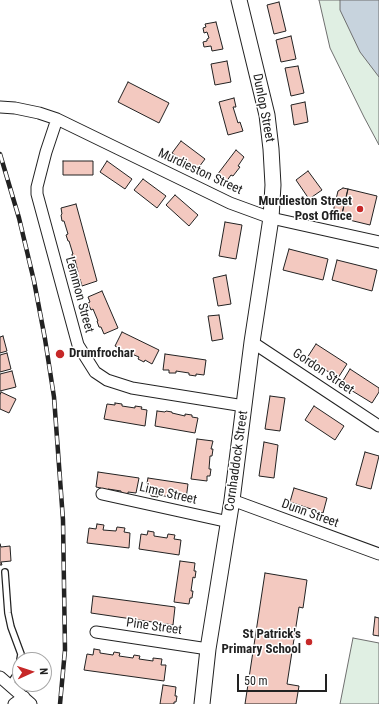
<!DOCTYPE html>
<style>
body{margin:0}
#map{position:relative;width:379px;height:704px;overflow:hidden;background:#fff;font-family:"Roboto Condensed",sans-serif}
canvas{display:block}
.north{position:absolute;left:12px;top:652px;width:40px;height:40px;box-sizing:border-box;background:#fff;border:1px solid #a7a7a7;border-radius:50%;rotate:87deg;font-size:11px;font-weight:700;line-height:16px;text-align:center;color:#222}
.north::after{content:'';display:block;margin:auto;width:14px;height:18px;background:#c62828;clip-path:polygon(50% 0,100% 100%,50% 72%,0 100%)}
.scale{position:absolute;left:237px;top:674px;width:90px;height:18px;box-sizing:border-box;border:2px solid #222;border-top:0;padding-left:5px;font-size:12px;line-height:14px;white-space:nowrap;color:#222;-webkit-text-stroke:3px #fff;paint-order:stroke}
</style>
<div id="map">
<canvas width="379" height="704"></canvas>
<div class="north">N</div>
<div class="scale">50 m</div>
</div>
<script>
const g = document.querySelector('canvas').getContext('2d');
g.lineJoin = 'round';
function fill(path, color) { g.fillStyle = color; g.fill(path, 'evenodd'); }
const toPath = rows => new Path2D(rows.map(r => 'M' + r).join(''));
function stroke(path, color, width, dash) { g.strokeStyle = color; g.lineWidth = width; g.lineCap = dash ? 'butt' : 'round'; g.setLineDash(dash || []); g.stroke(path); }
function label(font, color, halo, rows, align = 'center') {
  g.font = font + ' "Roboto Condensed",sans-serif'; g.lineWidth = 3; g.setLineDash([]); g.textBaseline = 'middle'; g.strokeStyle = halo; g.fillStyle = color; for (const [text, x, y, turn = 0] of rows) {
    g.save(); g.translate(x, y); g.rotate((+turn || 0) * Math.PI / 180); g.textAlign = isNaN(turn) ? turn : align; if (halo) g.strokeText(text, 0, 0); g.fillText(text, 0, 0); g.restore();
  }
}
const green = toPath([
 [319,0,379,0,379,145,364,117,330,48,319,0],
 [353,638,379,643,379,704,340,704,353,638]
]);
fill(green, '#e0efe3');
stroke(green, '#6f6f6f', 1);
const water = toPath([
 [340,0,379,0,379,77,360,52,340,10,340,0]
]);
fill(water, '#c7d3dd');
stroke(water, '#6f6f6f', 1);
const building = toPath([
 [279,2,286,31,274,34,267,5,279,2],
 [216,22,223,49,212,51,211,46,204,47,203,42,207,41,207,39,209,38,207,32,204,33,203,28,206,27,205,24,216,22],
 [291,36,296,59,281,62,276,40,291,36],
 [227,61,231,82,215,85,211,64,227,61],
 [298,66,304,93,291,96,285,68,298,66],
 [128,82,169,103,159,123,118,102,128,82],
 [234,98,236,107,233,107,238,123,240,122,243,131,228,135,219,102,234,98],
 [305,102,308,122,294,125,291,105,305,102],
 [181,141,205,159,196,171,172,153,181,141],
 [236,150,244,157,238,166,240,167,233,176,231,175,226,182,217,175,236,150],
 [63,161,93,161,93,175,63,175,63,161],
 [107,161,132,179,125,189,100,172,107,161],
 [308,171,322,190,309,199,296,180,308,171],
 [143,179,166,196,157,208,134,190,143,179],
 [343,188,348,189,341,218,332,216,338,191,343,188],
 [348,189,377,196,370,225,341,218,348,189],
 [175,195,198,215,189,226,166,205,175,195],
 [76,204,97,281,82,286,80,279,78,280,76,273,78,272,75,260,73,261,72,254,73,254,69,241,68,241,66,235,68,234,64,221,62,221,61,215,62,214,61,208,76,204],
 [225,222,242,225,236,259,219,256,225,222],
 [289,249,328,259,323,280,283,270,289,249],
 [337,260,377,270,372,291,332,280,337,260],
 [226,275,231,304,218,306,213,278,226,275],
 [102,291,118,328,104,334,101,327,99,327,97,321,98,321,93,309,91,310,88,303,90,302,88,297,102,291],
 [219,315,223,339,212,341,208,316,219,315],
 [122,332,159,350,152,364,145,360,144,362,138,359,139,357,127,352,126,354,120,351,121,349,115,346,122,332],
 [3,336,7,351,0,353,0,337,3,336],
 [316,344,347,364,338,378,307,358,316,344],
 [7,353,11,369,0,372,0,355,7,353],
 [165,354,206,360,204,375,196,374,196,376,189,375,189,373,176,371,176,373,169,373,169,370,163,370,165,354],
 [350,369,379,388,379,392,372,403,341,384,350,369],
 [12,371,16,387,0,391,0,374,12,371],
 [1,392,16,399,9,413,0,409,0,395,1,392],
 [270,396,285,398,280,431,265,429,270,396],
 [115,403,122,404,122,406,135,408,135,406,142,407,141,409,147,410,145,426,104,419,107,404,115,405,115,403],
 [314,406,344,426,335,440,305,420,314,406],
 [157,411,165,412,166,411,172,412,172,413,185,416,185,414,192,415,192,417,198,418,195,433,155,426,157,411],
 [197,439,213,441,211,449,213,449,212,456,210,456,209,469,211,469,210,476,207,476,207,481,191,479,197,439],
 [264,442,278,445,274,478,259,476,264,442],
 [365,452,379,456,371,489,356,485,365,452],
 [98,472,139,478,136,493,128,492,128,494,121,493,121,491,108,489,108,491,101,490,101,488,96,487,98,472],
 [148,478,188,484,186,499,178,498,177,499,171,498,171,497,158,495,158,497,151,496,151,494,145,493,148,478],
 [294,488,327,498,323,513,290,502,294,488],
 [97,524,104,525,103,530,116,531,117,527,125,528,124,532,130,533,129,548,87,543,89,528,96,529,97,524],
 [148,531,154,532,154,536,167,538,168,534,175,535,174,539,181,540,179,555,139,549,141,534,147,535,148,531],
 [0,544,1,547,10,546,11,561,1,562,2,565,0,565,0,544],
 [180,561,195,563,194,571,196,571,195,578,193,577,191,591,193,591,192,598,190,598,189,604,174,602,180,561],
 [265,573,307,580,303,608,299,607,287,684,299,686,296,704,245,704,265,573],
 [93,596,175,607,173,625,91,613,93,596],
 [375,617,379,618,379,636,373,635,375,617],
 [94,649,100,650,100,653,113,655,114,652,120,653,119,656,133,658,134,655,140,656,139,659,153,661,153,658,162,659,161,665,166,665,164,681,84,670,87,654,93,655,94,649],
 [163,685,176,687,175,696,177,696,176,702,174,702,174,704,160,704,163,685]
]);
fill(building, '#f3c9c0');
stroke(building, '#222', 1);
const service = toPath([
 [5,572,8,613,11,627,21,654,20,660],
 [9,685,19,671,20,661]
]);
const minor = toPath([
 [0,107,15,108,39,113,57,119,230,203,271,218,379,242],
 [57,119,46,152,37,187,37,194,78,345,95,372,107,380,132,388,244,406],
 [252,342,379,426],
 [102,494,229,522],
 [232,500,379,554],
 [96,632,208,649],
 [0,677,31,704],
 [14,704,24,697]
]);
const secondary = toPath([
 [202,704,208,649,232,500,252,342,271,218,273,185,271,149,267,115,239,0]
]);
stroke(service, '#222', 8);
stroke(minor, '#222', 13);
stroke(secondary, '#222', 17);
stroke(service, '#fff', 5.5);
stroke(minor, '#fff', 11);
stroke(secondary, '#fff', 15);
const rail = toPath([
 [0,154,19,218,34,281,45,339,54,397,63,520,65,650,60,704]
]);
stroke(rail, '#222', 4.5);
stroke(rail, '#fff', 3, [9]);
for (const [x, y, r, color] of [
 [360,209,4,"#c62828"],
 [60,354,5,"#c62828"],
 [309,642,4,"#c62828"]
]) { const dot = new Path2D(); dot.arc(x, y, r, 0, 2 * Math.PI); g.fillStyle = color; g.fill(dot); stroke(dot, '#fff', 1.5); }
label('13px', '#222', '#fff', [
 ["Dunlop Street",263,108,79],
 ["Murdieston Street",200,172,25],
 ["Lemmon Street",79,295,75],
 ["Gordon Street",323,372,34],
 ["Cornhaddock Street",237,461,-82],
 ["Lime Street",168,494,13],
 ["Dunn Street",310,514,20],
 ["Pine Street",154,627,8]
]);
label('bold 13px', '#222', '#fff', [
 ["Murdieston Street",352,202],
 ["Post Office",352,217],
 ["Drumfrochar",69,354,"left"],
 ["St Patrick's",301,635],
 ["Primary School",301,650]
], 'right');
</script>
